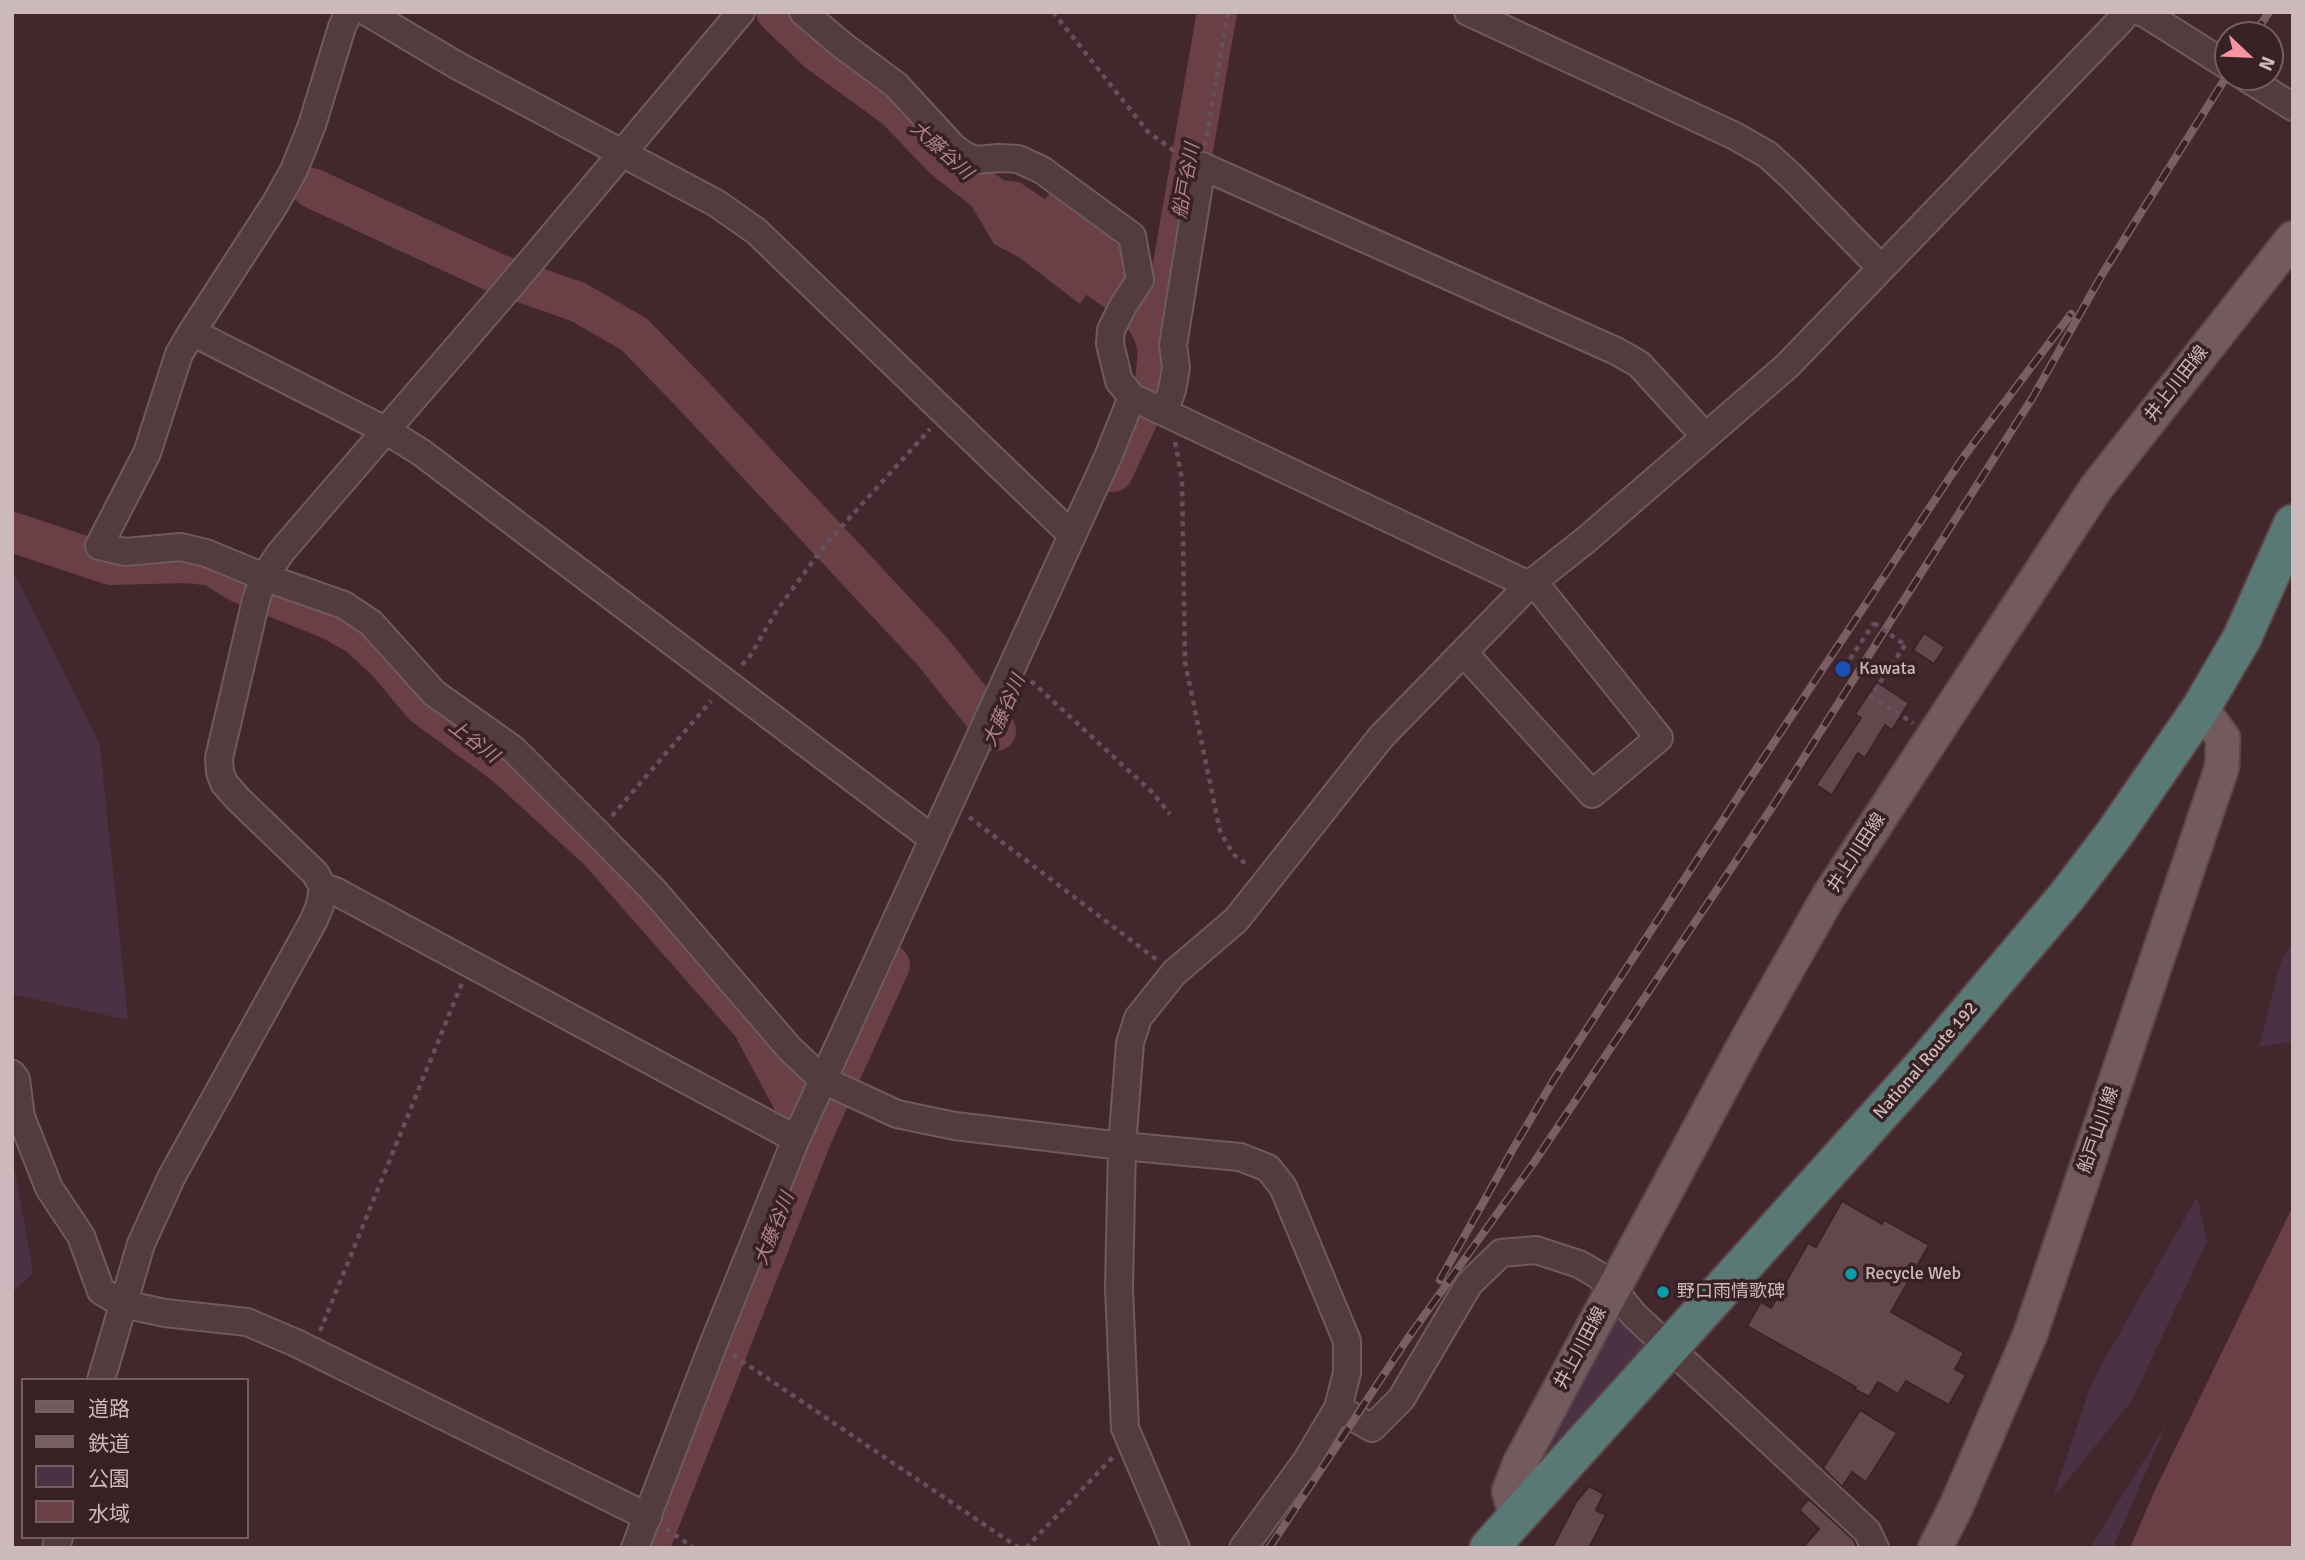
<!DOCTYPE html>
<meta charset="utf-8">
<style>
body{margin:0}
#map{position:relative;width:2305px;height:1560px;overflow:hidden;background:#42282d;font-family:Signika,"Noto Sans JP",sans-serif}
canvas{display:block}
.frame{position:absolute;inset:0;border:14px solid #ccb9bc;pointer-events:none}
.legend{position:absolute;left:21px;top:1378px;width:228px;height:161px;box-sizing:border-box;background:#382124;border:2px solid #735e61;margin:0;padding:9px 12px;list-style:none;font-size:21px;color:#ccb9bc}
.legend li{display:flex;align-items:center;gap:14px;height:35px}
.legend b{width:35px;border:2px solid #735e61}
.north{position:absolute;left:2214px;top:21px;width:70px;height:70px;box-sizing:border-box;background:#382124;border:2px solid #735e61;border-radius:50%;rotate:113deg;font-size:19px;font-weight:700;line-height:28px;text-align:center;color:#ccb9bc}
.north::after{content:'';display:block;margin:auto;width:24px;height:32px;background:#f595a2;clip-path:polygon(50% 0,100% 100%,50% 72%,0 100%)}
</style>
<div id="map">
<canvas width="2305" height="1560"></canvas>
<div class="frame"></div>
<ul class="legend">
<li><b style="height:9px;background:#725a5e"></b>道路</li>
<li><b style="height:9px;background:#795e63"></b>鉄道</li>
<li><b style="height:19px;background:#4a3144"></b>公園</li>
<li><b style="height:19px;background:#6b3f46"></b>水域</li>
</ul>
<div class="north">N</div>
</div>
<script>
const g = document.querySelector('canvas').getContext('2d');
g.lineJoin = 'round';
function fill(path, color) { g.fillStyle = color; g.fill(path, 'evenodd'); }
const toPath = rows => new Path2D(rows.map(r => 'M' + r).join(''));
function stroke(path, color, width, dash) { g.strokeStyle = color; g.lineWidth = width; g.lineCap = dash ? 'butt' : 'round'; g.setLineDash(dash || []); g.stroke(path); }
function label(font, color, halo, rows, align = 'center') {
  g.font = font + ' Signika,"Noto Sans JP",sans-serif'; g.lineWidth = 7; g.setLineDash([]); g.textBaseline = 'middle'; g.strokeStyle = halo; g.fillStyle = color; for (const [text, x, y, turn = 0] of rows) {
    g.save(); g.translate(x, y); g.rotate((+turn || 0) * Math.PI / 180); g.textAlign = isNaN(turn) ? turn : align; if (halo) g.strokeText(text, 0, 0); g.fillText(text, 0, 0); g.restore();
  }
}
fill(toPath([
 [12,569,100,745,128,1020,12,994],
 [2293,941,2293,1042,2259,1047,2281,962],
 [12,1169,15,1170,33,1273,12,1293],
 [2197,1197,2207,1242,2131,1402,2053,1498,2092,1382],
 [1619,1305,1656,1341,1556,1456,1545,1443],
 [2167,1423,2113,1548,2090,1548]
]), '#4a3144');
fill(toPath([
 [993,175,1002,180,1019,182,1045,199,1051,192,1120,243,1124,267,1104,297,1086,295,1080,304,1020,258,994,244,972,207],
 [2293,1206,2293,1548,2130,1548,2155,1490]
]), '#6b3f46');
stroke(toPath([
 [776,12,818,52,895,108,944,159,1091,274,1138,306,1153,332,1158,350,1155,383,1113,472],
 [312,188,498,274,578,302,634,334,694,396,932,651,996,731],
 [1158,350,1217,12],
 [12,532,111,565,186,563,212,566,242,584,331,620,358,635,388,663,423,705,506,766,599,851,752,1025,812,1137],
 [649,1548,812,1137,890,965]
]), '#6b3f46', 40);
const building = toPath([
 [1924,633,1945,647,1934,664,1913,650,1924,633],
 [1877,682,1909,703,1892,730,1885,725,1865,758,1858,753,1832,795,1816,785,1861,718,1855,714,1877,682],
 [1842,1201,1882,1224,1884,1220,1929,1245,1891,1312,1964,1353,1955,1369,1966,1375,1949,1405,1906,1381,1898,1394,1878,1382,1869,1397,1854,1389,1856,1387,1747,1326,1761,1302,1771,1308,1808,1243,1816,1247,1842,1201],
 [1860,1410,1897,1433,1866,1482,1852,1472,1842,1487,1823,1468,1860,1410],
 [1589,1486,1604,1494,1596,1510,1606,1515,1589,1548,1552,1548,1576,1502,1589,1486],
 [1809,1499,1854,1540,1857,1548,1802,1548,1819,1529,1799,1510,1809,1499]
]);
fill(building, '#64474c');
stroke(building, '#3a2326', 2);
const minor = toPath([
 [349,12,342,27,312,125,294,170,275,204,192,332,179,354,147,453,99,546,125,552,181,547,206,553,264,577,344,605,371,623,434,693,513,749,597,833,654,891,790,1049,823,1080,897,1114,955,1126,1122,1146,1240,1157,1268,1168,1283,1187,1347,1341,1347,1373,1338,1408,1307,1460,1243,1548],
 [367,12,458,66,716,203,756,231,1072,535],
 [803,12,842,45,896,85,954,148,964,155,975,160,999,158,1018,159,1042,170,1132,236,1140,280,1123,306,1111,330,1110,344,1119,381,1132,397,1529,585],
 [1468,12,1735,136,1768,155,1794,179,1881,268],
 [2140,12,2146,14,2228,66],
 [2245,77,2293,107],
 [192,332,387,431,422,453,933,839],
 [1164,412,1172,390,1176,368,1173,345,1202,166,1616,351,1639,364,1705,436],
 [1464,653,1592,794,1659,738,1533,581],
 [323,887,335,891,796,1139],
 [12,1074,16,1079,21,1117,49,1188,81,1236,101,1291,123,1304,165,1313,247,1322,296,1343,648,1517],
 [101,1380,141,1244,172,1176,314,920,320,905,323,887,315,873,238,799,224,783,220,772,219,758,256,600,264,577,281,552,507,290,741,12],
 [1338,1408,1372,1428,1401,1399,1469,1284,1501,1253,1536,1250,1579,1264,1598,1275,1613,1289,1634,1315,1867,1531,1875,1548],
 [56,1548,59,1537],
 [635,1548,713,1345,796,1139,1108,457,1132,397],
 [1176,1548,1125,1428,1119,1288,1122,1146,1130,1043,1138,1018,1174,973,1236,920,1381,737,1529,585,1587,539,1787,366,2121,20,2125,12]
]);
const major = toPath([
 [1516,1517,1509,1491,1520,1463,1747,1040,1828,897,2096,488,2293,238],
 [1935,1548,1956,1507,2030,1335,2222,767,2223,738,2201,708]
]);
const highway = toPath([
 [1489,1548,1924,1065,2067,896,2115,833,2201,708,2242,638,2293,524]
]);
stroke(minor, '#6f5a5d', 30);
stroke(major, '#5b4649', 37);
stroke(highway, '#5a4447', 42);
stroke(toPath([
 [1053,12,1148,132,1184,158],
 [1205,146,1228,12],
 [1175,442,1182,479,1185,662,1220,831,1233,854,1249,866],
 [1905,645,1871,696,1913,723],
 [1850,659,1874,623],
 [742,665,750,656,777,610,825,545,930,429],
 [1031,681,1152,792,1170,814],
 [612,816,711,701],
 [969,817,1157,960],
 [320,1331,462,983],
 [733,1355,1019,1548],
 [666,1529,694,1548],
 [1026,1548,1113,1457]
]), '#664f5e', 4.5, [5, 5]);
stroke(minor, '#523c40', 26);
stroke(major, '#725a5e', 33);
stroke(highway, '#5a7874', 38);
const rail = toPath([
 [2254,35,2269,12],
 [1440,1280,1513,1149,1553,1081,1747,783,1962,459,2071,314],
 [1269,1548,1408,1338,1535,1161,1775,803,2033,397,2103,273,2228,74]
]);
stroke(rail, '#795e63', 8);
stroke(rail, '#382124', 5, [16]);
stroke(toPath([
 [1874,623,1905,645]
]), '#664f5e', 4.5, [5, 5]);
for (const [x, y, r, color] of [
 [1843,669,9,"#1a4fb4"],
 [1851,1274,7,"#0f9aa8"],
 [1663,1292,7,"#0f9aa8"]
]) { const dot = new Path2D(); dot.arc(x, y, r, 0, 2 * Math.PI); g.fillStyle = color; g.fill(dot); stroke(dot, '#382124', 2.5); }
label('18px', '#ccb9bc', '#382124', [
 ["井上川田線",2177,384,-52],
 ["井上川田線",1857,853,-57],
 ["National Route 192",1926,1061,-49],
 ["船戸山川線",2099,1130,-71],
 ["井上川田線",1581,1348,-62]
]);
label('18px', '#ccb9bc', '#382124', [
 ["Kawata",1859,669],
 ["Recycle Web",1865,1274],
 ["野口雨情歌碑",1677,1292]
], 'left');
label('italic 19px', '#b2828a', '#382124', [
 ["大藤谷川",941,151,42],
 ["船戸谷川",1187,181,-80],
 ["大藤谷川",1005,711,-66],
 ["上谷川",473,742,37],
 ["大藤谷川",775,1229,-68]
]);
</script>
